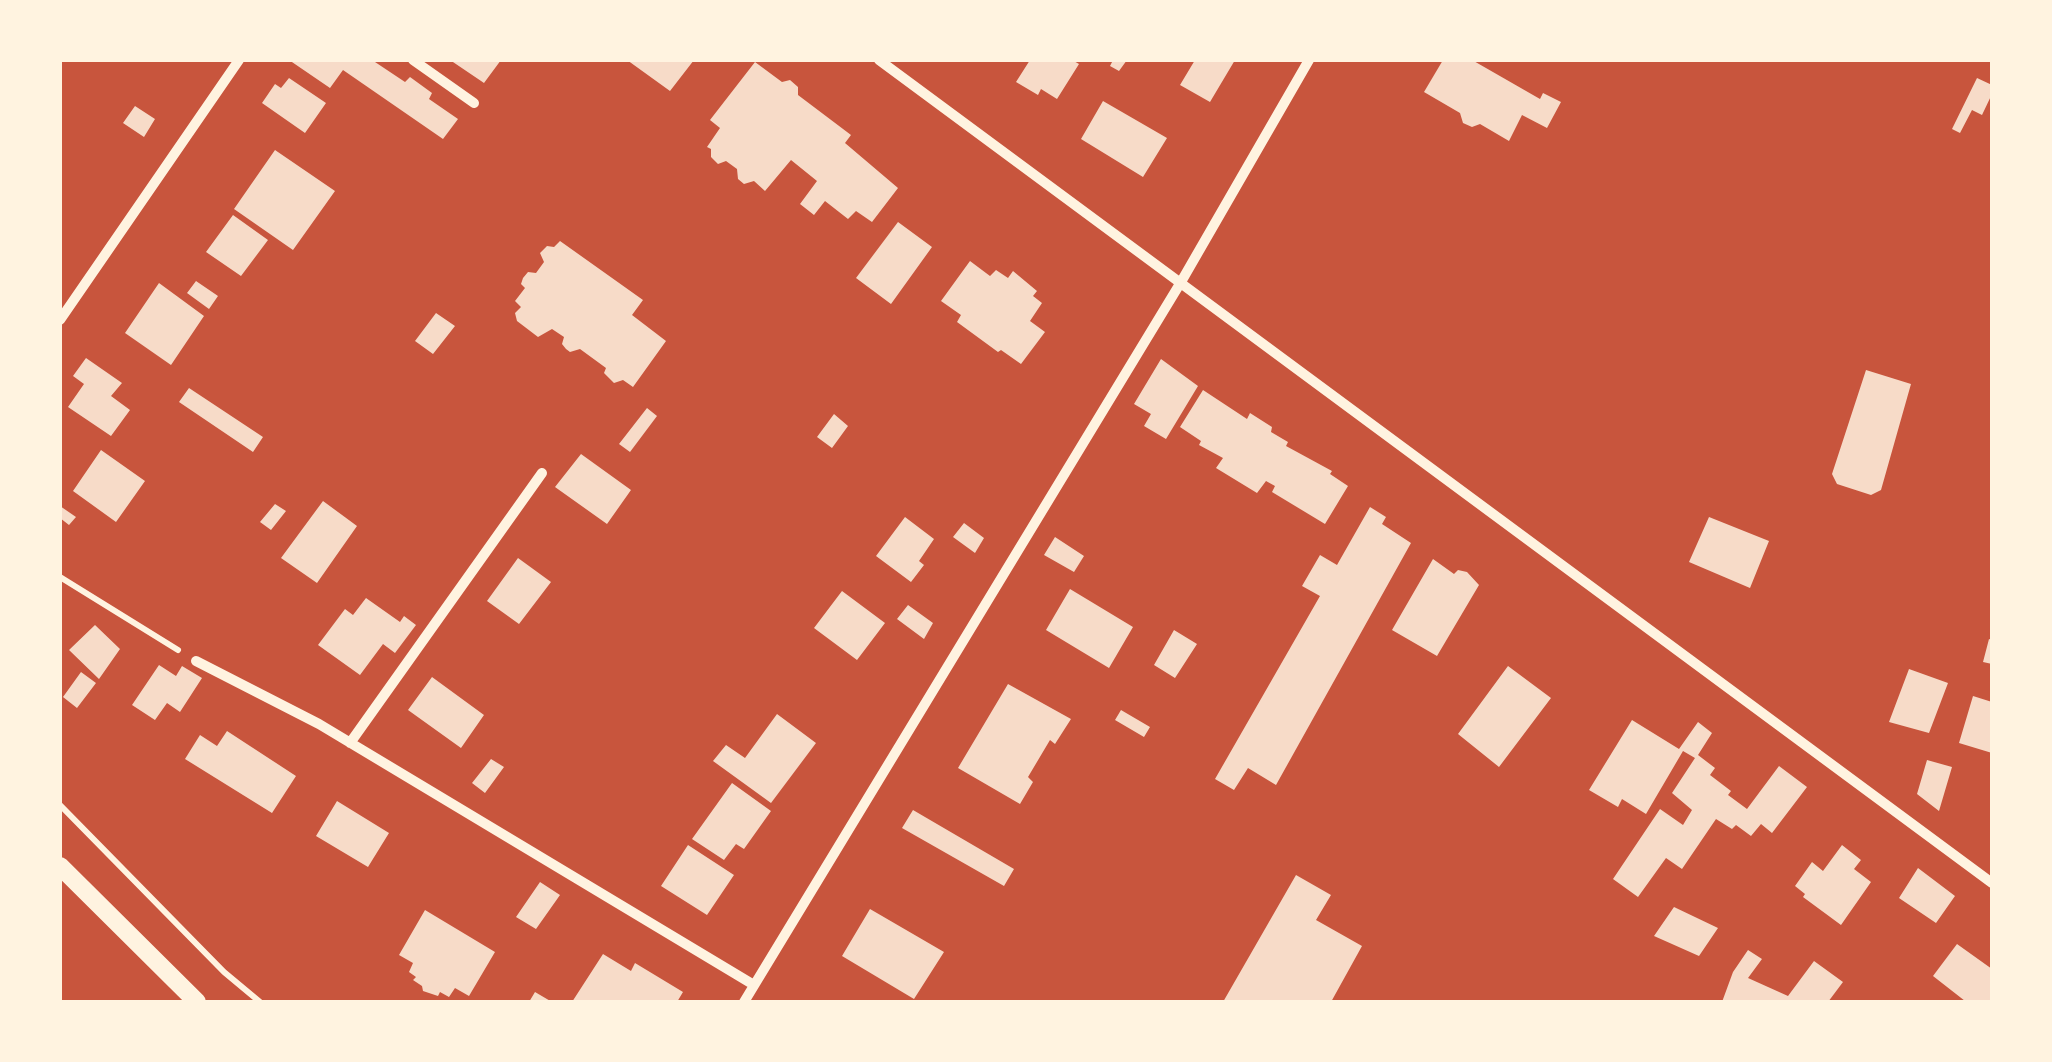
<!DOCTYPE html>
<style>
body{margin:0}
#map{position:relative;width:2052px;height:1062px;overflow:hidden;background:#c8553d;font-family:Roboto,sans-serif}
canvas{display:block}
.frame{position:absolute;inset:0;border:62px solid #fff3e0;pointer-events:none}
</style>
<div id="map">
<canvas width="2052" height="1062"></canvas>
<div class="frame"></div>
</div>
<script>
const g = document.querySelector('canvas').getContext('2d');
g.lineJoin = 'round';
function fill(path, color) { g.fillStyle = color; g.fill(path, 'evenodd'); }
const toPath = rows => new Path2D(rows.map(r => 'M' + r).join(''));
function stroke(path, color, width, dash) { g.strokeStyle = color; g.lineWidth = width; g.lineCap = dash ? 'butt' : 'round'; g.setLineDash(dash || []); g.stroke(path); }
fill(toPath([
 [289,60,372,60,405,82,410,77,432,93,429,99,458,119,443,139,343,70,330,88],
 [450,60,501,60,484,83],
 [627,60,694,60,670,91],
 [1030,60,1072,60,1079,64,1057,99,1041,89,1038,95,1016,82],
 [1113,60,1127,60,1119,71,1110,66],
 [1195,60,1235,60,1210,102,1180,85],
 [1443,60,1472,60,1540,99,1543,93,1561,102,1547,128,1522,115,1509,141,1480,124,1472,127,1463,123,1460,113,1424,92],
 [755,62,782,82,790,80,798,87,798,95,851,135,845,143,898,188,872,222,856,211,848,219,825,201,814,215,800,204,817,181,791,160,765,191,754,181,744,184,738,179,737,169,726,161,718,164,711,157,711,149,707,147,720,128,710,120],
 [289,78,326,103,305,133,262,103,275,84,281,88],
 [1977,78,1992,85,1992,94,1982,115,1972,110,1960,133,1952,129],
 [1103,101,1167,138,1143,177,1081,139],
 [135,106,155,119,144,137,123,123],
 [275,150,335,191,293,250,234,209],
 [233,215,268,240,241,276,206,252],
 [898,222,932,247,891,304,856,278],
 [560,241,643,300,632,315,666,341,633,387,623,380,614,383,604,373,606,368,580,349,570,352,566,349,562,344,564,337,552,329,538,337,517,321,515,313,521,307,515,301,525,288,521,284,523,278,528,272,536,273,544,262,540,253,547,246,554,247],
 [970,261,990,276,996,270,1008,278,1013,271,1037,291,1033,296,1042,303,1030,321,1045,332,1021,364,1001,350,998,352,957,322,961,315,941,301],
 [196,281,218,296,209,309,187,293],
 [159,283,204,316,171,365,125,333],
 [436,313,455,326,433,354,415,341],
 [86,358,122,383,111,396,130,410,111,436,68,407,84,384,73,376],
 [1161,359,1198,386,1166,439,1144,426,1151,414,1134,404],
 [1866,370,1911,384,1881,490,1871,495,1837,484,1832,474],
 [189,388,263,437,253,452,179,402],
 [1203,390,1247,419,1250,413,1272,427,1271,432,1288,442,1286,446,1332,471,1330,474,1348,486,1325,524,1272,492,1275,486,1266,481,1257,493,1216,468,1223,458,1199,445,1201,441,1180,427],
 [647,408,657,416,630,452,619,444],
 [834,414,848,426,832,448,817,437],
 [101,450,145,481,116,522,73,491],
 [581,454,631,490,607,524,555,487],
 [323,501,357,526,317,583,281,558],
 [275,504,286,511,271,530,260,522],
 [60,506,76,517,69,525,60,518],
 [1370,507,1386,517,1382,524,1411,543,1276,785,1248,768,1234,790,1215,779,1320,596,1302,586,1320,555,1337,565],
 [905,517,934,539,919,561,924,565,911,582,876,556],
 [1709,517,1769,541,1750,588,1689,562],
 [964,523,984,538,975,553,953,537],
 [1055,537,1084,556,1074,572,1044,555],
 [518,558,551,582,519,624,487,601],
 [1433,559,1454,574,1458,570,1467,572,1479,585,1437,656,1392,630],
 [1070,589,1133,627,1109,668,1046,630],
 [842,591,885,623,857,660,814,628],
 [366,598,400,622,404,616,416,625,395,653,383,644,360,675,318,645,345,609,353,615],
 [908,605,933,623,924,639,897,619],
 [95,625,120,649,99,679,69,650],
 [1174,630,1197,644,1175,678,1154,665],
 [1989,639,1992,640,1992,664,1983,662],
 [159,665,176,676,182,666,202,678,180,712,167,703,155,720,132,705],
 [1508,666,1551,698,1499,767,1458,734],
 [1909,669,1948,683,1929,733,1889,722],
 [81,672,96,683,77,708,63,697],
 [432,677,484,715,461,748,408,710],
 [1008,684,1071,719,1055,744,1050,740,1028,777,1033,782,1020,804,958,768],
 [1973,696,1992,702,1992,753,1959,743],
 [1121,710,1150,727,1144,737,1115,720],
 [777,714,816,743,771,803,713,761,726,745,745,758],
 [1632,720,1679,749,1698,722,1712,733,1698,755,1715,768,1710,775,1731,791,1728,795,1747,809,1779,766,1807,787,1772,833,1761,824,1751,836,1736,825,1732,829,1716,819,1682,869,1666,858,1638,897,1613,879,1660,809,1683,825,1692,810,1672,793,1695,758,1683,751,1646,814,1622,799,1618,807,1589,790],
 [227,731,296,776,272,813,185,759,200,735,217,746],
 [491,759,504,767,485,793,472,783],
 [1927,760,1952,767,1939,811,1917,794],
 [732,783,771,811,744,849,736,844,724,860,692,839],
 [337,801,389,833,368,867,316,836],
 [913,810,1014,869,1004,886,902,828],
 [688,845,734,875,707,915,661,886],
 [1842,845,1861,860,1854,869,1871,882,1841,925,1803,897,1805,894,1795,886,1812,862,1823,871],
 [1918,868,1955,896,1936,923,1899,898],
 [1296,875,1331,895,1316,920,1362,946,1331,1002,1223,1002],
 [540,882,560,895,536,929,516,917],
 [1674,907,1718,928,1699,956,1654,936],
 [870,909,944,952,914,999,842,956],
 [425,910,495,952,469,996,455,988,449,997,440,992,438,996,423,991,422,986,413,980,416,977,409,972,413,963,399,955],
 [1957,944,1992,969,1992,1002,1965,1001,1933,976],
 [1748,950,1762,959,1748,978,1788,996,1814,961,1843,982,1828,1002,1722,1002,1733,972],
 [603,954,631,971,635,963,683,992,677,1002,572,1002],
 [535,992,552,1002,529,1002]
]), '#f7dbc8');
stroke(toPath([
 [60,577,178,650],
 [60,805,224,972,260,1002]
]), '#fff3e0', 6);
stroke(toPath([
 [413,60,474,103],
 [879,60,1992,883],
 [60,320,239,60],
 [196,661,319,724,754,985],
 [350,743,542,473],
 [744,1002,1181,282,1309,60]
]), '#fff3e0', 10);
stroke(toPath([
 [60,866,197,1002]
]), '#fff3e0', 18);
</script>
